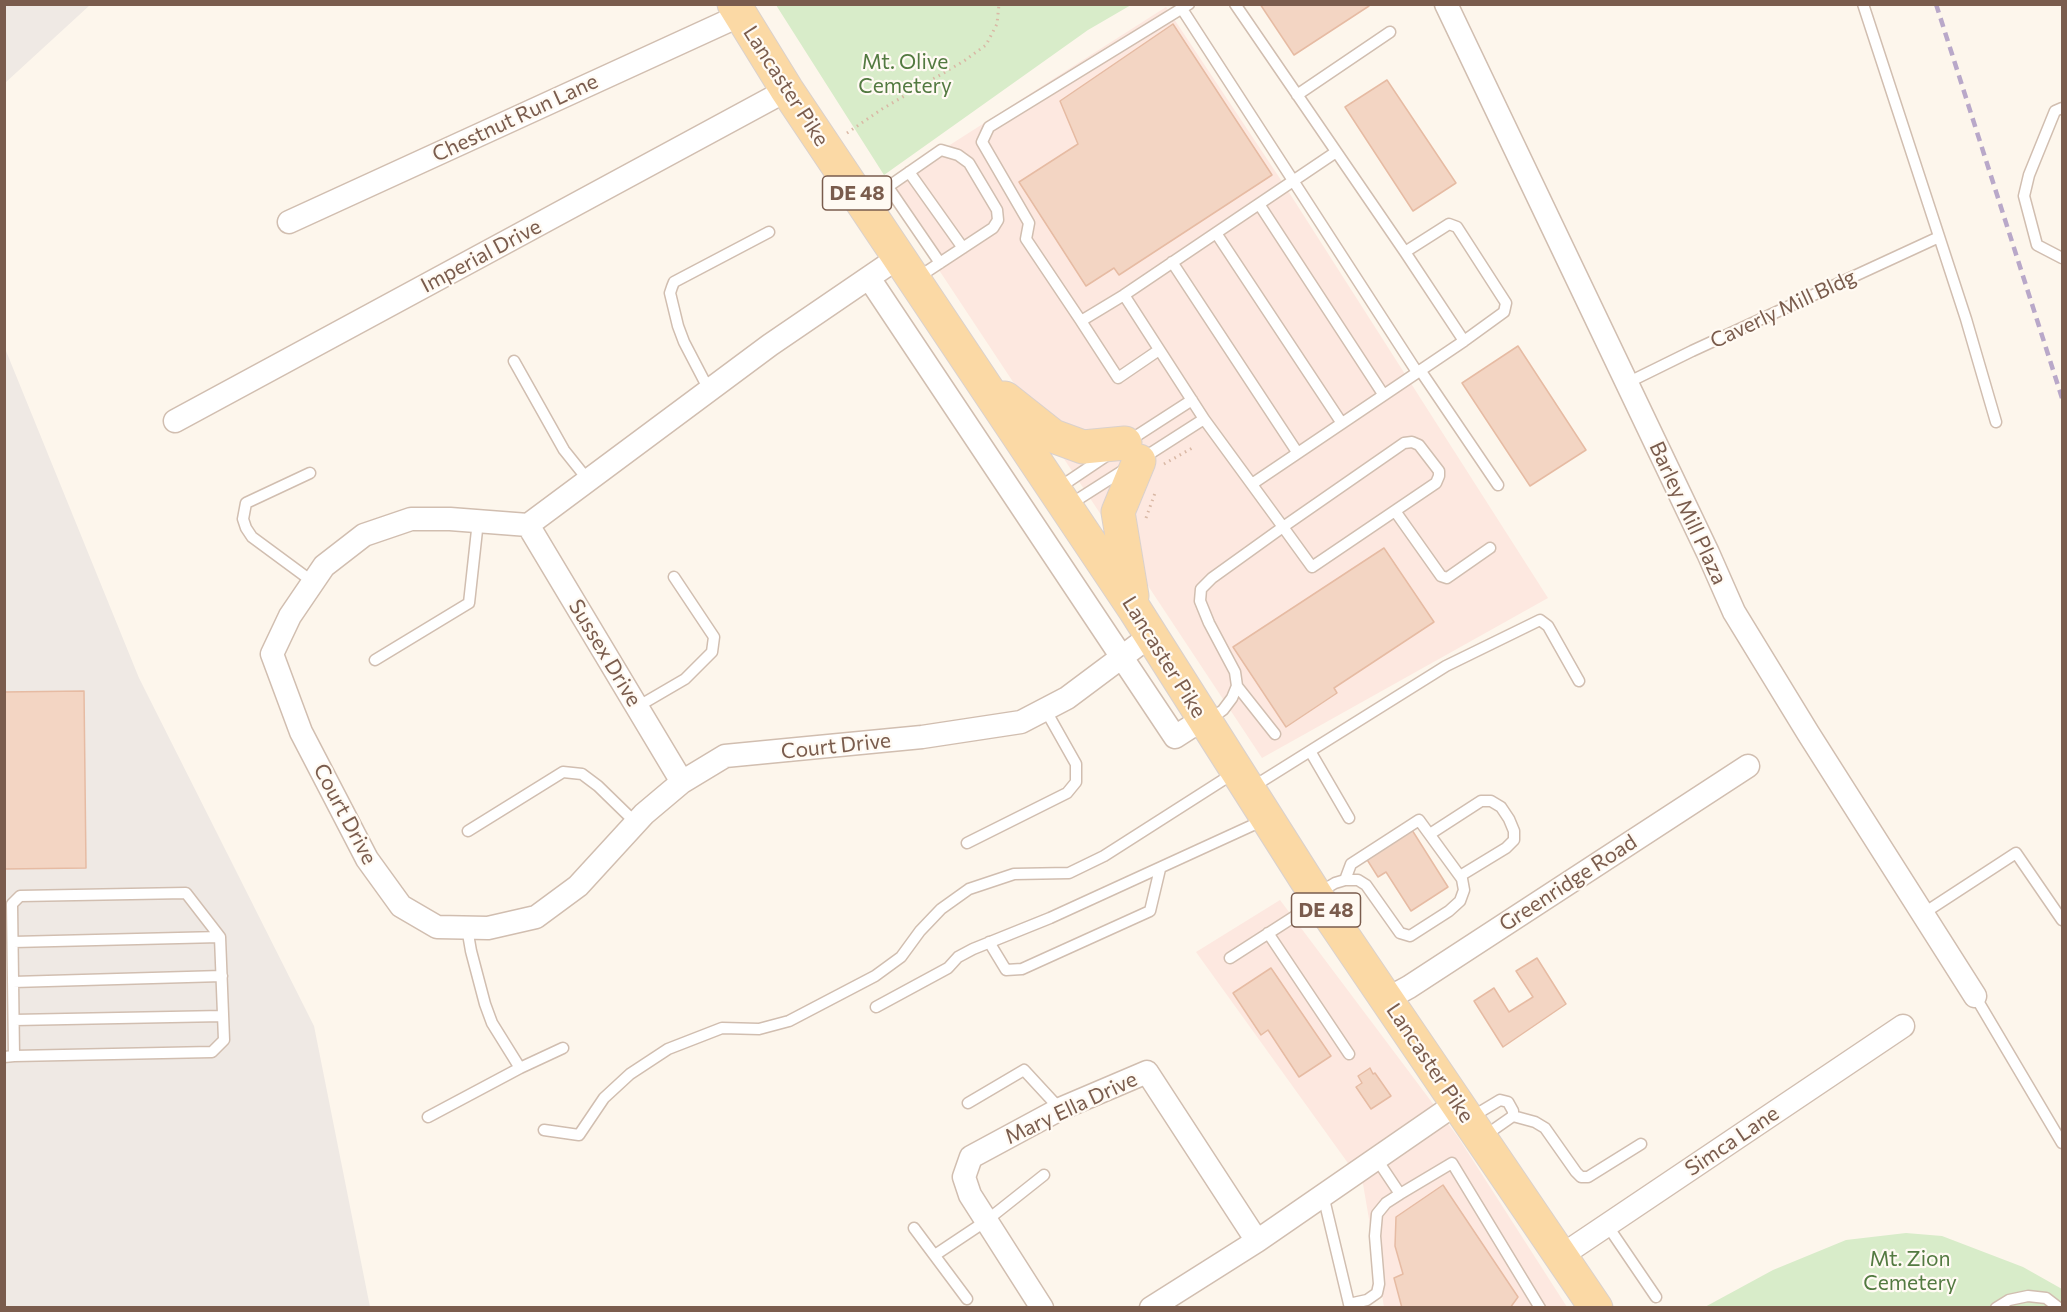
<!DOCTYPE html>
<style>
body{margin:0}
#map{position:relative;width:2067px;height:1312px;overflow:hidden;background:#fdf6ec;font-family:Commissioner,sans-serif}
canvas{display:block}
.frame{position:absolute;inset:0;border:6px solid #7a5c4d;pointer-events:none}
</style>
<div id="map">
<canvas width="2067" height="1312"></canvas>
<div class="frame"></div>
</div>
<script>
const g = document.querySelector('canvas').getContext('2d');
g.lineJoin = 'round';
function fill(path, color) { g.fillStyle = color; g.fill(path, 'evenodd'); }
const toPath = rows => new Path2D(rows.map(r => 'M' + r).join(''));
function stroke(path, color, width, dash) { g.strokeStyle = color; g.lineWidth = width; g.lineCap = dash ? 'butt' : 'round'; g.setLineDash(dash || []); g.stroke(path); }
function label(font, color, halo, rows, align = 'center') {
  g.font = font + ' Commissioner,sans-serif'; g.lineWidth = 4.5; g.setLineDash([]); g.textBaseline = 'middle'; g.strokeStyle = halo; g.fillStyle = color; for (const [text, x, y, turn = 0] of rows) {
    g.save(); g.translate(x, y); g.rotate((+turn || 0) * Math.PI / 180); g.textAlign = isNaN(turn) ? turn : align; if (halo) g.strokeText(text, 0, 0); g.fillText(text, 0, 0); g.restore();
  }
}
fill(toPath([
 [1166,7,1283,183,1548,598,1262,758,884,187],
 [1280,900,1458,1137,1567,1307,1384,1307,1363,1184,1196,952]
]), '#fde8e0');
fill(toPath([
 [5,4,90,4,90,5,5,83],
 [4,346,139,678,314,1026,370,1307,5,1307]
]), '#efe9e4');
fill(toPath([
 [776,5,1131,5,1088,30,884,175],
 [1906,1233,1942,1236,2023,1267,2062,1289,2062,1307,1703,1308,1773,1270,1846,1240]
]), '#d8ecc9');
const building = toPath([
 [1260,4,1368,4,1369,6,1294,55,1260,4],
 [1173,24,1272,175,1119,275,1114,268,1086,286,1019,182,1078,144,1060,101,1173,24],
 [1387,80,1456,183,1413,211,1345,107,1387,80],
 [1518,346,1586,450,1530,486,1462,383,1518,346],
 [1384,548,1434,622,1334,688,1337,693,1286,727,1233,647,1384,548],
 [84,691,86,868,4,869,4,692,84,691],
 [1412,830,1448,887,1411,911,1386,872,1378,877,1366,858,1412,830],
 [1537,958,1566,1004,1503,1047,1474,1001,1494,988,1509,1012,1533,997,1516,971,1537,958],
 [1271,968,1331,1056,1299,1077,1268,1030,1261,1035,1233,993,1271,968],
 [1370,1068,1373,1074,1375,1073,1391,1096,1371,1109,1356,1087,1362,1083,1358,1076,1370,1068],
 [1443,1185,1518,1297,1510,1308,1402,1308,1394,1278,1403,1274,1395,1246,1396,1217,1443,1185]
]);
fill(building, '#f3d5c3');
stroke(building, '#e6bba3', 1.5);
const lane = toPath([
 [1189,4,989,127,982,142,1029,223,1026,239,1081,321,1124,295,1204,419,1283,527,1312,567,1436,483,1439,476,1439,471,1419,445,1412,442,1404,443,1283,527,1212,578,1201,589,1200,601,1209,623,1235,672,1237,686,1232,698,1223,710,1209,720],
 [1235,4,1405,252,1464,341,1252,484],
 [1863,4,1966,319,1996,422],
 [1182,9,1417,372],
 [1297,95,1390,32],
 [2062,108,2055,111,2029,175,2024,196,2037,245,2062,258],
 [909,172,963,248],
 [888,187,940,263],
 [866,202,941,150,958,155,969,163,997,210,998,220,993,228,917,278],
 [1259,204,1383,394],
 [1216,233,1341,422],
 [1405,252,1449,224,1457,227,1506,303,1504,312,1464,341],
 [1172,262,1297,452],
 [1124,295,1336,152],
 [1081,321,1118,378,1159,350],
 [514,361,564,450,588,480],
 [1420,370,1498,485],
 [1627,383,1692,351,1939,237],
 [709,390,684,342,678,326,670,293,672,287,674,282,769,232],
 [1127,442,1192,400],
 [1140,460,1204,419],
 [310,473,246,503,243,519,246,528,252,537,313,582],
 [1057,489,1109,454],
 [1069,505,1127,468],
 [1395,511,1441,576,1447,578,1490,548],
 [375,660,469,603,478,521],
 [1237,686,1275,734],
 [637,707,685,679,712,652,714,637,674,577],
 [1310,751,1349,818],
 [1251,788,1446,666,1540,620,1548,626,1579,681],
 [468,831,563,772,582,774,598,786,636,823],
 [1430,834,1481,801,1491,801,1501,807,1509,819,1514,831,1514,840,1506,848,1460,876],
 [967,843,1067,793,1076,782,1076,764,1045,709],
 [1318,893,1335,883,1345,880,1358,880,1366,885,1400,933,1410,936,1449,911,1460,901,1464,890,1462,879,1419,820,1351,864,1345,880],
 [1924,913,2016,853,2062,920],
 [1268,933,1349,1054],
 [13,942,220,937],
 [989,942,1006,970,1022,969,1150,911,1160,869],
 [1230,958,1317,902],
 [13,982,222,976],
 [1975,996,2062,1143],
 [876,1007,948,968,958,957,973,949,1050,918,1264,820],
 [14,1020,223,1016],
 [4,1057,14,1056,212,1052,224,1040,220,937,186,893,20,896,12,904,14,1056],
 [520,1068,563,1048],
 [968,1103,1024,1070,1060,1109],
 [1513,1116,1535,1122,1545,1128,1576,1172,1581,1177,1588,1177,1641,1144],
 [428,1117,520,1068,492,1023,485,1004,471,951,467,928],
 [1470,1118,1500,1100,1508,1102,1513,1111,1513,1116,1483,1137],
 [544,1130,579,1135,604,1098,630,1074,668,1049,722,1028,759,1029,789,1021,875,976,901,957,920,931,941,909,969,889,1014,874,1069,873,1104,856,1234,773],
 [1376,1158,1400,1194,1452,1163,1540,1308],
 [1323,1195,1350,1308],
 [1607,1225,1656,1297],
 [914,1228,967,1299],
 [935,1255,986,1221,1044,1175],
 [1349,1304,1367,1300,1377,1293,1379,1284,1375,1236,1377,1214,1386,1203,1400,1194],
 [1996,1308,2009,1300,2028,1296,2046,1298,2059,1308]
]);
const street = toPath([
 [1446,4,1708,553,1734,612,1808,733,1975,996],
 [289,222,741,15],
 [899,257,770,345,528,525,450,519,411,519,364,535,324,566,290,616,272,654,301,732,367,859,401,906,437,927,488,928,536,917,578,886,644,814,682,782,725,756,922,737,1021,722,1067,698,1150,636],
 [869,278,1175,737,1203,719],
 [175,421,787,90],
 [528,525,682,782],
 [1387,999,1409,987,1748,766],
 [1257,1241,1457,1103],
 [1561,1256,1903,1026],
 [1042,1308,970,1195,964,1177,971,1157,1060,1109,1147,1072,1257,1241,1151,1308]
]);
const primary = toPath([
 [734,4,787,90,1135,610,1319,900,1596,1308],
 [1005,398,1053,436,1083,447,1125,443],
 [1132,596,1118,512,1139,461]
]);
stroke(lane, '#d1beb0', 13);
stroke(street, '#d1beb0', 25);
stroke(primary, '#dad1cd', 35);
stroke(toPath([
 [847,133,882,109,964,61,986,45,997,24,999,4],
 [1164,464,1194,447],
 [1146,518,1155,493]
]), '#d9b8a5', 3, [1.5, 4.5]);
stroke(lane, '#fff', 10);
stroke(street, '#fff', 22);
stroke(primary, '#fbd9a5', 33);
stroke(toPath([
 [1936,4,2062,398]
]), '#b9a8c9', 4.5, [9, 6]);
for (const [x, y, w] of [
 [857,193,69],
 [1326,910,69]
]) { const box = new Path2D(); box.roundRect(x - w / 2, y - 17, w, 34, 4.5); g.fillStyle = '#fffaf3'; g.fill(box); stroke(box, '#7a5c4d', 1.5); }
label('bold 20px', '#7a5c4d', null, [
 ["DE 48",857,193],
 ["DE 48",1326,910]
]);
label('21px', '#537a41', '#fffaf3', [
 ["Mt. Olive",905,62],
 ["Cemetery",905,86],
 ["Mt. Zion",1910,1259],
 ["Cemetery",1910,1283]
]);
label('21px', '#7a5c4d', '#fffaf3', [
 ["Lancaster Pike",786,86,57],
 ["Chestnut Run Lane",515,118,-25],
 ["Imperial Drive",481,256,-28],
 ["Caverly Mill Bldg",1783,309,-25],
 ["Barley Mill Plaza",1688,513,65],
 ["Sussex Drive",605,653,59],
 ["Lancaster Pike",1164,657,58],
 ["Court Drive",836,746,-6],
 ["Court Drive",345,814,62],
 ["Greenridge Road",1568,883,-33],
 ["Lancaster Pike",1430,1063,56],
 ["Mary Ella Drive",1071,1108,-25],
 ["Simca Lane",1732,1141,-34]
]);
</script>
